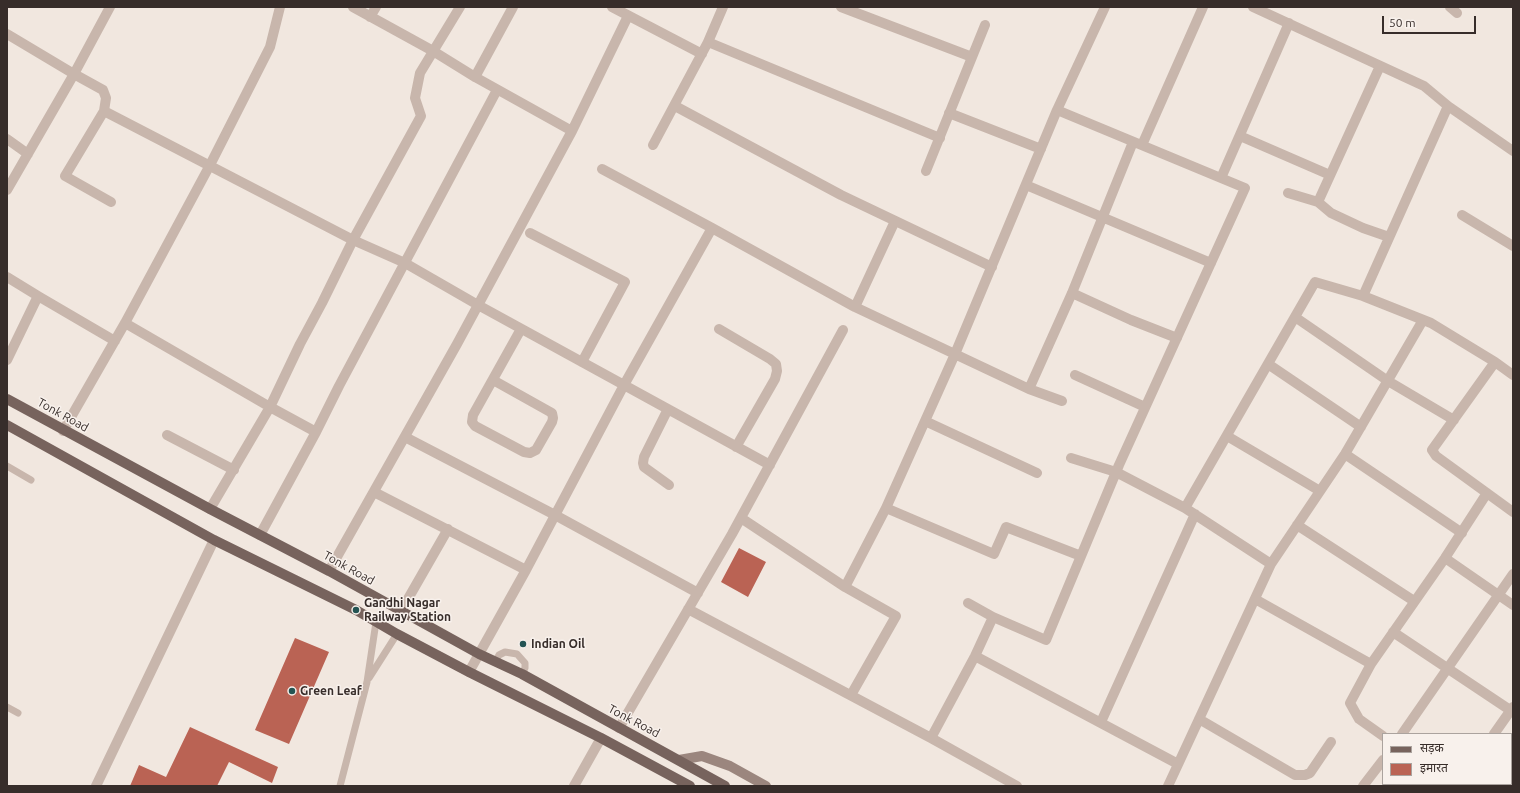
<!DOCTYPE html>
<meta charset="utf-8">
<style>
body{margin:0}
#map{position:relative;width:1520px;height:793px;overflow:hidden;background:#f1e7df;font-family:Ubuntu,"Noto Sans Devanagari",sans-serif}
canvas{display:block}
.frame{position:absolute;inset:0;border:8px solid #372d2a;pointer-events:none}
.legend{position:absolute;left:1382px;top:733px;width:130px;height:52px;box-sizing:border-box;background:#f8f1ec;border:1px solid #aba39e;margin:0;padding:5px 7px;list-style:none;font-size:12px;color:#372d2a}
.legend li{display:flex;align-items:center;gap:8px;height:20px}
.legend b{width:20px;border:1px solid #aba39e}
.scale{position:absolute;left:1382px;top:16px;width:94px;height:18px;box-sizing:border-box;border:2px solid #372d2a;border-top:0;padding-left:5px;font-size:12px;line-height:14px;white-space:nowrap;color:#372d2a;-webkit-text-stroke:3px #f8f1ec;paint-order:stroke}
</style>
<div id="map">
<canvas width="1520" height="793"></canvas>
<div class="frame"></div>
<ul class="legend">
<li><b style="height:5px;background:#77635d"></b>सड़क</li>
<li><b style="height:11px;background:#ba6354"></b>इमारत</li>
</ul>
<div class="scale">50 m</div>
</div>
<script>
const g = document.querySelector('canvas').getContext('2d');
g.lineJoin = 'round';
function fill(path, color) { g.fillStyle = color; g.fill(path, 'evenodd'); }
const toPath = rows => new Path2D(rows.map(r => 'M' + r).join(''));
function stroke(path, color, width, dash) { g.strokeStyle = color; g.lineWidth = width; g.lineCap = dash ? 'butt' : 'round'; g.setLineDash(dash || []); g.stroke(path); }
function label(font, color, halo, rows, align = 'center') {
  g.font = font + ' Ubuntu,sans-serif'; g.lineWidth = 3; g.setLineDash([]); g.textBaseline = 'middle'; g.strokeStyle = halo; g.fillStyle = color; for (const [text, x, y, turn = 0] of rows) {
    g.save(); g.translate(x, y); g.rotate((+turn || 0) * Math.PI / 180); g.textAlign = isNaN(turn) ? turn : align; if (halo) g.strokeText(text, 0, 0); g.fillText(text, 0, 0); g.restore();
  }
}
fill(toPath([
 [739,548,766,562,748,597,721,582],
 [295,638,329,652,289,744,255,730],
 [190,727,278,767,272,783,229,762,217,786,130,786,139,765,166,777]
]), '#ba6354');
stroke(toPath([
 [7,466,31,480],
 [495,662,499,655,505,652,517,654,525,663,525,668,522,674],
 [369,678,397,634],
 [7,707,18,713],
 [340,786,367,682,376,622]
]), '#c8b6ac', 7);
stroke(toPath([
 [353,7,433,51,475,77,572,131],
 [612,7,702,54],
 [841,7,972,57],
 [1253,7,1424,86,1448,106,1513,151],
 [1450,7,1457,13],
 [370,17,376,7],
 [7,34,74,74,103,90,106,98,104,111,353,240,405,263,478,305,770,465],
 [708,42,940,138],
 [475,77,513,7],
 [675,106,841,195,992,267],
 [104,111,65,176,111,202],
 [949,113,1041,149],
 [1240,136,1330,175],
 [7,139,28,154],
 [653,145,708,42,723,7],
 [1142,145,1203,7],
 [602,169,712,228,855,307,1029,389,1062,401],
 [926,171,985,25],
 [1221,178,1289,23],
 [1026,185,1211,263],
 [7,190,74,74,110,7],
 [1288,193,1318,202,1380,66],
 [1318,202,1331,213,1363,228,1389,237],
 [1462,215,1513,246],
 [530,233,625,282,582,362],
 [7,277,38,296,7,360],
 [1072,293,1131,320,1177,338],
 [38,296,115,341],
 [1363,296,1448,106],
 [855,307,895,221],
 [1295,317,1388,381,1454,420],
 [125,323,270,407,316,432],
 [719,329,770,359,776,364,777,371,775,379,736,447],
 [1495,362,1432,450,1436,456,1513,512],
 [1268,364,1361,427],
 [1075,375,1145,407],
 [493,380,552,413,553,418,552,422,536,450,530,453,524,452,475,426,472,422,473,415,521,329],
 [1029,389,1072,293,1133,142],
 [668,409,644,457,643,463,644,467,669,485],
 [925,421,1037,473],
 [63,431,125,323,210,165,270,47,280,7],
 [167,435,234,470],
 [1227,436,1320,491],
 [405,437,555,515,698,593],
 [1345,454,1462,533],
 [1071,458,1116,472,1185,508,1271,564],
 [374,492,526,570],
 [886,508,994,554,1006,527,1081,556],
 [1185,508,1315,282,1363,296,1431,323,1495,362,1513,375],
 [210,509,270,407,300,344,322,303,353,240,421,116,415,98,420,73,460,7],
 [741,518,845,587,896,616,851,695],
 [1297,525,1414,601],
 [260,535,316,432,339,386,497,90],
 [1445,558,1513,605],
 [329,571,457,344,572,131,628,16],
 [845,587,886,508,955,354,1057,110,1105,7],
 [1255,599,1371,664],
 [968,603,993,617,1046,640,1119,465,1245,188,1057,110],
 [688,609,931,738,1017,786],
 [401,611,448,529],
 [1393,632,1513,712],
 [975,656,1178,764],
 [469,672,526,570,624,385,712,228],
 [1199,719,1295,775,1305,775,1310,773,1331,742],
 [1101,722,1195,514],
 [619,728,732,534,843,330],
 [1402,734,1513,574],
 [1494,734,1513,707],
 [1383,736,1359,719,1350,703,1371,664,1445,558,1487,493],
 [931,738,975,656,993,617],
 [1451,784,1454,786],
 [96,786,214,540],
 [574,786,601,738],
 [1168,786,1271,564,1345,454,1423,320],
 [1363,786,1383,760]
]), '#c8b6ac', 10);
stroke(toPath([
 [679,760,702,756,730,766,766,786]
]), '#9b867e', 10);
stroke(toPath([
 [7,399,210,509,329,571,479,654,522,674,725,786],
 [7,425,214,540,356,610,397,634,469,672,601,738,690,786]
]), '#77635d', 10);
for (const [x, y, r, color] of [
 [356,610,4,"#245453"],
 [523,644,4,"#245453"],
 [292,691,4,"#245453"]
]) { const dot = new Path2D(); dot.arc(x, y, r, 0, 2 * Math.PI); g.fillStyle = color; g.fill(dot); stroke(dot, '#f8f1ec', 1.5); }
label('12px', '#372d2a', '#f8f1ec', [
 ["Tonk Road",63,415,29],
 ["Tonk Road",349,568,29],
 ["Tonk Road",634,721,28]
]);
label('bold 12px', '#372d2a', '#f8f1ec', [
 ["Gandhi Nagar",364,603],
 ["Railway Station",364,617],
 ["Indian Oil",531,644],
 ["Green Leaf",300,691]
], 'left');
</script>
